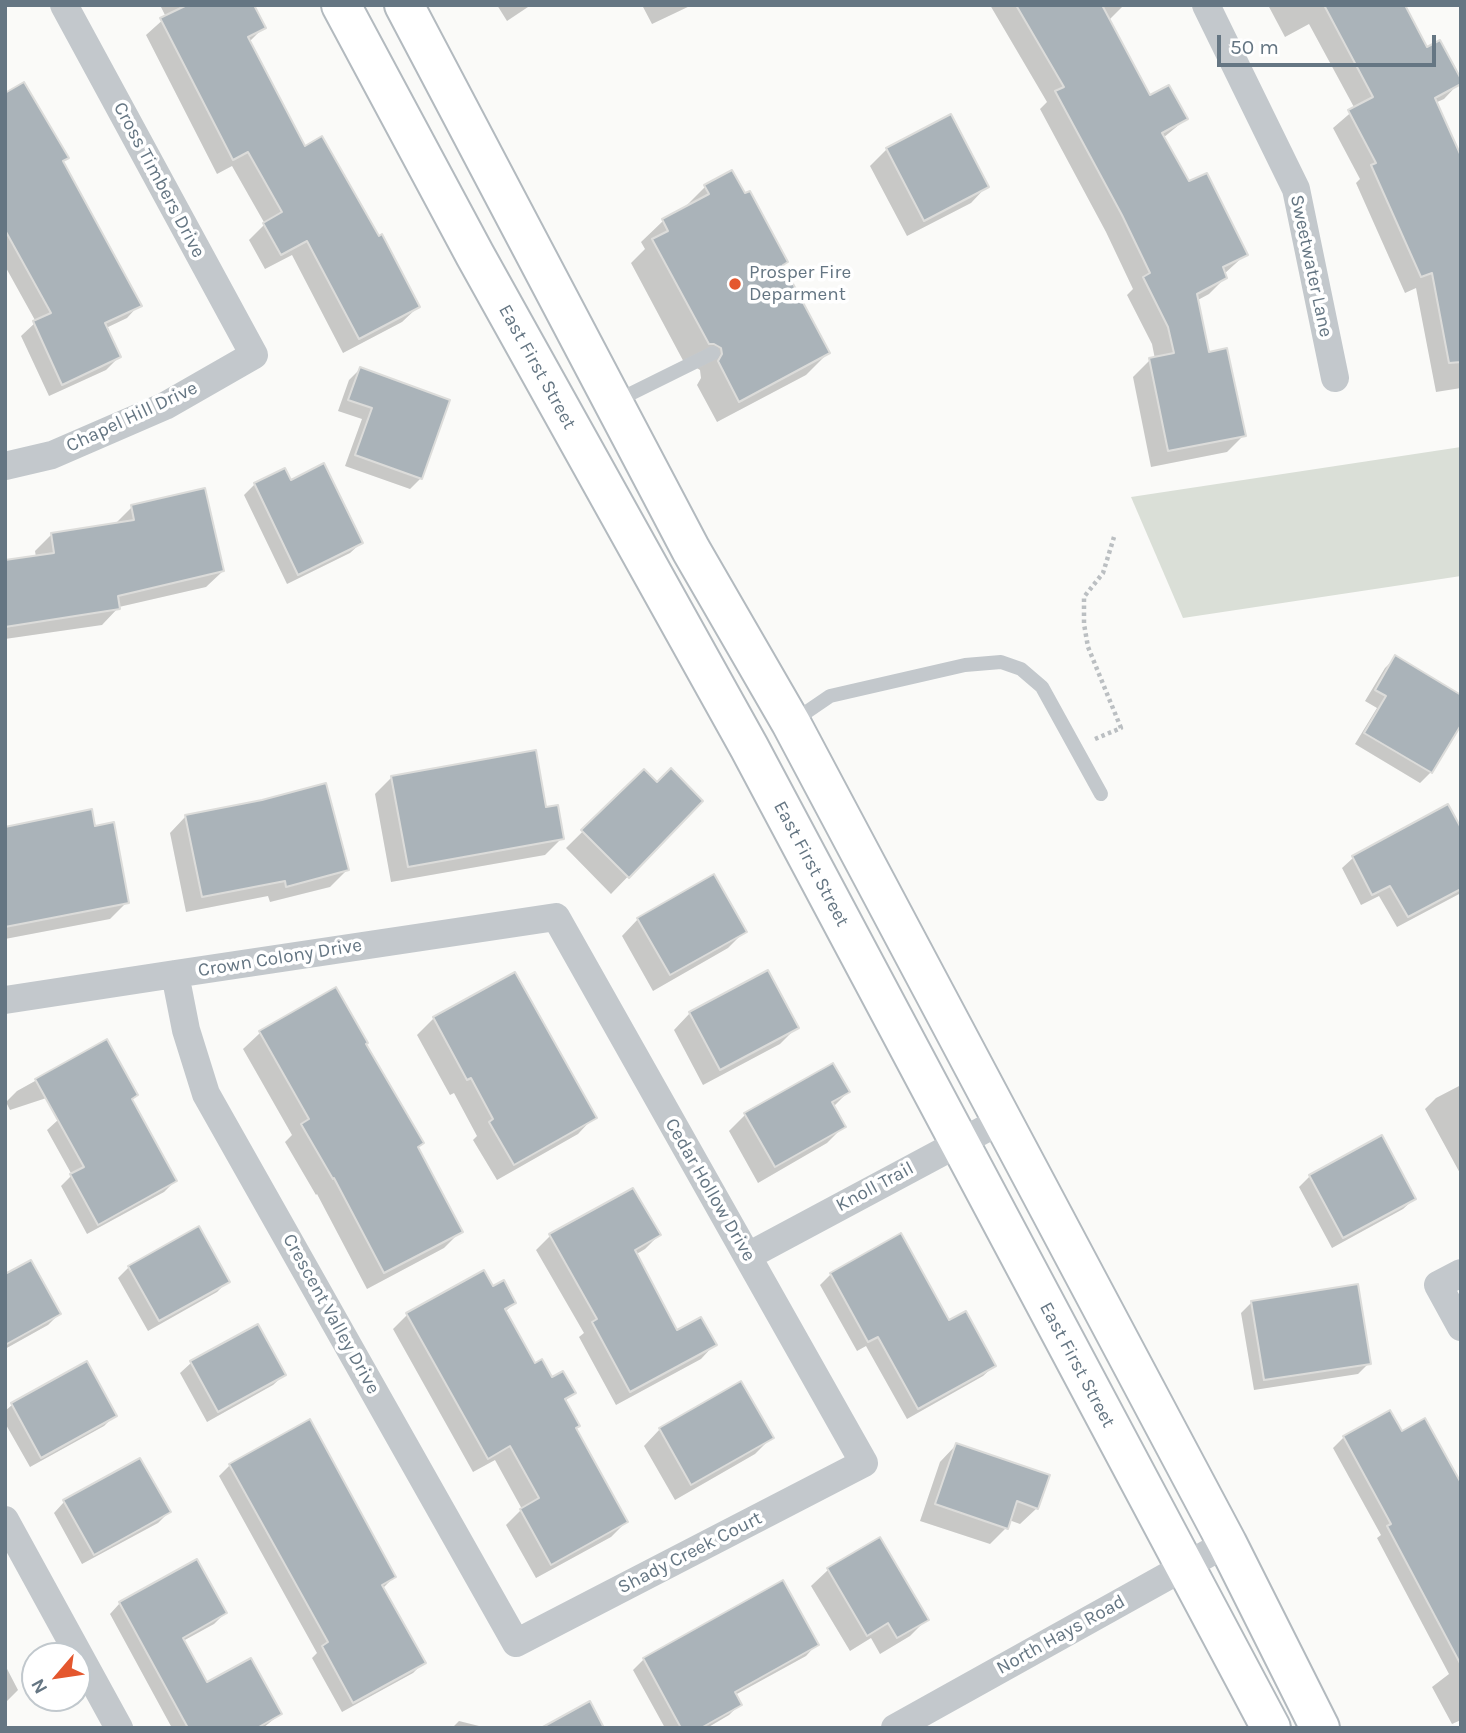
<!DOCTYPE html>
<style>
body{margin:0}
#map{position:relative;width:1466px;height:1733px;overflow:hidden;background:#fafaf8;font-family:Karla,sans-serif}
canvas{display:block}
.frame{position:absolute;inset:0;border:7px solid #657683;pointer-events:none}
.north{position:absolute;left:21px;top:1642px;width:70px;height:70px;box-sizing:border-box;background:#fff;border:2px solid #c1c8cd;border-radius:50%;rotate:241deg;font-size:19px;font-weight:700;line-height:28px;text-align:center;color:#657683}
.north::after{content:'';display:block;margin:auto;width:24px;height:32px;background:#e4572e;clip-path:polygon(50% 0,100% 100%,50% 72%,0 100%)}
.scale{position:absolute;left:1217px;top:35px;width:219px;height:32px;box-sizing:border-box;border:4px solid #657683;border-top:0;padding-left:9px;font-size:21px;line-height:24px;white-space:nowrap;color:#657683;-webkit-text-stroke:5px #fff;paint-order:stroke}
</style>
<div id="map">
<canvas width="1466" height="1733"></canvas>
<div class="frame"></div>
<div class="north">N</div>
<div class="scale">50 m</div>
</div>
<script>
const g = document.querySelector('canvas').getContext('2d');
g.lineJoin = 'round';
function fill(path, color) { g.fillStyle = color; g.fill(path, 'evenodd'); }
const toPath = rows => new Path2D(rows.map(r => 'M' + r).join(''));
function stroke(path, color, width, dash) { g.strokeStyle = color; g.lineWidth = width; g.lineCap = dash ? 'butt' : 'round'; g.setLineDash(dash || []); g.stroke(path); }
function label(font, color, halo, rows, align = 'center') {
  g.font = font + ' Karla,sans-serif'; g.lineWidth = 7; g.setLineDash([]); g.textBaseline = 'middle'; g.strokeStyle = halo; g.fillStyle = color; for (const [text, x, y, turn = 0] of rows) {
    g.save(); g.translate(x, y); g.rotate((+turn || 0) * Math.PI / 180); g.textAlign = isNaN(turn) ? turn : align; if (halo) g.strokeText(text, 0, 0); g.fillText(text, 0, 0); g.restore();
  }
}
fill(toPath([
 [1461,447,1461,576,1183,618,1131,497]
]), '#dadfd7');
fill(toPath([
 [160,5,252,5,264,27,249,42,305,148,418,307,402,322,343,353,292,255,265,269,249,240,265,224,232,166,217,174,146,35,166,17],
 [497,5,531,5,507,21],
 [642,5,692,5,652,24],
 [990,5,1124,5,1108,21,1149,97,1186,119,1163,138,1189,184,1246,254,1224,274,1225,278,1209,294,1196,301,1208,354,1244,435,1227,452,1151,467,1133,377,1150,360,1155,359,1152,344,1127,295,1133,289,1106,232,1040,109,1047,102],
 [1268,5,1403,5,1427,49,1460,82,1444,99,1435,103,1461,161,1461,388,1436,392,1416,288,1405,293,1356,183,1360,179,1333,128,1355,109,1309,24,1285,37],
 [5,95,67,158,62,163,139,305,127,318,106,328,119,357,106,370,49,396,21,336,36,322,5,266],
 [887,149,987,186,971,203,907,236,870,166],
 [731,172,828,353,806,375,717,422,697,385,701,378,700,370,692,365,686,366,631,263,645,249,641,242,663,221,683,209,705,187],
 [360,369,421,478,410,489,345,466,362,419,338,411,349,380],
 [284,470,290,482,361,543,350,553,287,584,244,495,255,484],
 [132,507,223,571,206,587,119,607,102,625,5,639,5,561,36,557,35,551,52,534,115,524],
 [1396,657,1461,722,1431,772,1420,783,1355,744,1377,708,1365,701,1385,668],
 [644,771,657,784,701,801,611,894,566,848],
 [391,778,545,809,562,838,545,855,391,882,375,794],
 [1448,807,1461,831,1461,893,1397,927,1379,896,1361,905,1342,868,1353,858],
 [186,816,347,870,330,887,270,902,268,896,186,912,170,833],
 [93,828,127,902,110,919,5,939,5,829],
 [638,919,745,931,728,948,653,991,622,936],
 [336,989,461,1231,444,1248,367,1289,317,1194,316,1195,285,1142,292,1135,243,1049,260,1033],
 [690,1013,796,1028,780,1044,703,1085,674,1030],
 [434,1018,594,1117,578,1134,497,1180,473,1140,477,1136,454,1093,450,1095,417,1035],
 [107,1041,110,1077,10,1110,6,1102,17,1091],
 [122,1084,175,1181,164,1192,87,1234,61,1186,72,1175,47,1130,58,1120],
 [1461,1085,1461,1175,1425,1109,1436,1098],
 [848,1092,833,1107,844,1126,827,1143,758,1183,729,1131,745,1115],
 [1310,1176,1414,1199,1403,1209,1332,1248,1299,1187],
 [659,1235,645,1249,635,1255,677,1332,714,1345,701,1359,616,1405,579,1337,584,1333,536,1250,550,1236],
 [129,1267,228,1281,217,1292,148,1331,118,1278],
 [831,1274,949,1323,994,1366,983,1376,907,1419,866,1346,857,1351,820,1285],
 [5,1276,59,1314,48,1325,5,1349],
 [492,1289,514,1303,505,1312,534,1366,551,1380,574,1393,564,1402,575,1429,626,1522,611,1537,536,1578,506,1525,522,1509,495,1460,473,1472,393,1329,408,1314],
 [1252,1302,1369,1363,1358,1374,1254,1390,1241,1313],
 [191,1363,284,1375,273,1385,207,1422,180,1373],
 [86,1364,115,1415,104,1426,30,1467,5,1423,5,1411,12,1405],
 [660,1429,771,1438,755,1454,675,1500,644,1446],
 [1401,1433,1461,1485,1461,1720,1452,1724,1432,1687,1449,1674,1377,1538,1381,1535,1333,1448,1344,1437],
 [956,1445,1037,1508,1020,1524,1009,1520,1006,1528,990,1544,920,1521,940,1462],
 [230,1465,394,1577,382,1589,423,1663,413,1673,342,1712,312,1658,317,1653,219,1476],
 [64,1502,169,1512,158,1523,82,1564,54,1513],
 [828,1570,927,1619,910,1636,880,1654,871,1638,850,1651,811,1586],
 [120,1603,225,1613,214,1624,183,1641,207,1684,280,1714,263,1728,172,1728,110,1614],
 [816,1645,806,1656,735,1695,740,1704,729,1715,707,1728,665,1728,633,1670,644,1659],
 [5,1665,18,1690,5,1703],
 [459,1721,487,1728,452,1728]
]), '#0003');
const building = toPath([
 [187,5,254,5,266,28,248,37,305,146,322,136,379,236,382,234,420,307,359,339,307,241,281,255,263,223,282,212,248,152,233,160,160,18,187,5],
 [1016,5,1102,5,1150,95,1169,85,1188,119,1162,133,1189,181,1207,173,1248,255,1223,267,1227,278,1197,294,1209,352,1227,348,1246,436,1168,451,1149,358,1174,353,1168,327,1143,277,1150,273,1122,215,1055,91,1064,87,1016,5],
 [1324,5,1405,5,1427,47,1440,40,1461,79,1461,84,1435,98,1461,156,1461,362,1449,363,1432,273,1421,277,1371,165,1376,163,1348,110,1373,97,1324,5],
 [24,82,69,158,63,161,142,306,105,323,121,357,62,385,33,321,51,313,5,230,5,93,24,82],
 [951,114,989,187,924,221,886,148,951,114],
 [732,170,745,193,750,191,788,262,783,265,830,353,739,402,718,361,722,354,721,348,714,344,709,344,652,239,668,231,662,219,709,194,704,185,732,170],
 [360,367,450,400,422,479,355,455,372,408,348,400,360,367],
 [324,463,363,543,298,575,254,483,285,468,291,480,324,463],
 [205,488,224,571,118,596,120,609,5,627,5,560,54,553,51,533,134,520,131,505,205,488],
 [1395,655,1461,695,1461,725,1432,773,1364,733,1386,696,1375,690,1395,655],
 [536,750,546,807,558,805,564,839,408,867,391,776,536,750],
 [671,768,703,801,629,878,581,830,644,769,657,782,671,768],
 [326,783,349,870,286,887,285,881,202,897,185,815,262,800,326,783],
 [1448,804,1461,828,1461,889,1408,917,1390,886,1372,895,1352,856,1448,804],
 [92,809,95,826,114,822,129,903,5,927,5,827,92,809],
 [714,874,747,932,670,975,637,918,714,874],
 [768,970,799,1028,720,1070,689,1012,768,970],
 [515,972,597,1118,514,1165,489,1122,493,1119,471,1078,467,1080,433,1017,515,972],
 [336,987,368,1043,366,1044,424,1143,418,1147,463,1232,384,1273,334,1178,333,1179,301,1124,309,1119,259,1031,336,987],
 [107,1039,138,1095,132,1099,177,1181,98,1225,70,1174,84,1167,35,1079,107,1039],
 [833,1063,850,1092,832,1102,846,1127,775,1167,744,1113,833,1063],
 [1382,1135,1416,1199,1343,1238,1309,1175,1382,1135],
 [633,1188,661,1235,635,1250,677,1330,701,1317,717,1345,630,1392,592,1322,597,1319,549,1234,633,1188],
 [199,1226,230,1282,159,1321,128,1266,199,1226],
 [901,1233,949,1320,966,1311,996,1366,918,1409,878,1337,868,1342,830,1273,901,1233],
 [31,1260,61,1314,5,1345,5,1274,31,1260],
 [484,1270,493,1286,504,1280,516,1303,505,1309,535,1363,542,1359,552,1377,563,1371,576,1393,565,1399,580,1426,576,1428,628,1522,551,1565,520,1509,539,1498,510,1446,488,1459,406,1313,484,1270],
 [1358,1284,1371,1364,1264,1380,1251,1301,1358,1284],
 [258,1324,286,1375,218,1412,190,1361,258,1324],
 [87,1361,117,1416,41,1458,11,1403,87,1361],
 [741,1381,774,1438,691,1485,659,1428,741,1381],
 [1390,1410,1402,1431,1425,1418,1461,1483,1461,1665,1387,1526,1391,1524,1343,1436,1390,1410],
 [310,1419,396,1577,382,1585,426,1663,353,1703,322,1646,328,1642,229,1464,310,1419],
 [956,1443,1050,1475,1038,1509,1017,1501,1008,1529,935,1504,956,1443],
 [140,1458,171,1512,94,1555,63,1500,140,1458],
 [880,1537,929,1620,897,1638,888,1623,867,1636,827,1568,880,1537],
 [197,1559,227,1613,183,1638,207,1682,251,1658,282,1714,257,1728,188,1728,119,1602,197,1559],
 [783,1580,819,1645,735,1692,742,1705,701,1728,681,1728,643,1658,783,1580],
 [590,1701,604,1728,541,1728,590,1701]
]);
fill(building, '#aab3b9');
stroke(building, '#dcdcda', 2);
const secondary = toPath([
 [341,5,475,255,749,747,1271,1728],
 [404,5,691,550,791,723,1227,1543,1320,1728]
]);
stroke(secondary, '#b3babf', 42);
stroke(toPath([
 [1095,739,1121,728,1088,647,1084,624,1084,597,1103,573,1114,537]
]), '#bbbfc2', 4.5, [3.5, 3.5]);
stroke(toPath([
 [614,402,713,353],
 [792,722,830,696,965,665,1001,662,1021,669,1042,687,1101,794]
]), '#c3c8cc', 14);
stroke(toPath([
 [1206,5,1296,189,1335,378],
 [5,466,52,455,165,406,254,355,64,5],
 [5,1000,175,974,556,917,864,1463,516,1643,206,1094,186,1030,175,974],
 [748,1256,1002,1120],
 [1461,1273,1438,1285,1461,1327],
 [5,1520,119,1728],
 [895,1728,1227,1543]
]), '#c3c8cc', 28);
stroke(secondary, '#fff', 38);
for (const [x, y, r, color] of [
 [735,284,7,"#e4572e"]
]) { const dot = new Path2D(); dot.arc(x, y, r, 0, 2 * Math.PI); g.fillStyle = color; g.fill(dot); stroke(dot, '#fff', 2.5); }
label('19px', '#657683', '#fff', [
 ["Cross Timbers Drive",159,180,62],
 ["Sweetwater Lane",1311,266,78],
 ["East First Street",537,367,61],
 ["Chapel Hill Drive",132,417,-25],
 ["East First Street",811,864,62],
 ["Crown Colony Drive",280,958,-9],
 ["Knoll Trail",875,1187,-28],
 ["Cedar Hollow Drive",710,1190,60],
 ["Crescent Valley Drive",331,1314,61],
 ["East First Street",1077,1365,62],
 ["Shady Creek Court",690,1553,-27],
 ["North Hays Road",1061,1635,-29]
]);
label('19px', '#657683', '#fff', [
 ["Prosper Fire",749,273],
 ["Deparment",749,295]
], 'left');
</script>
